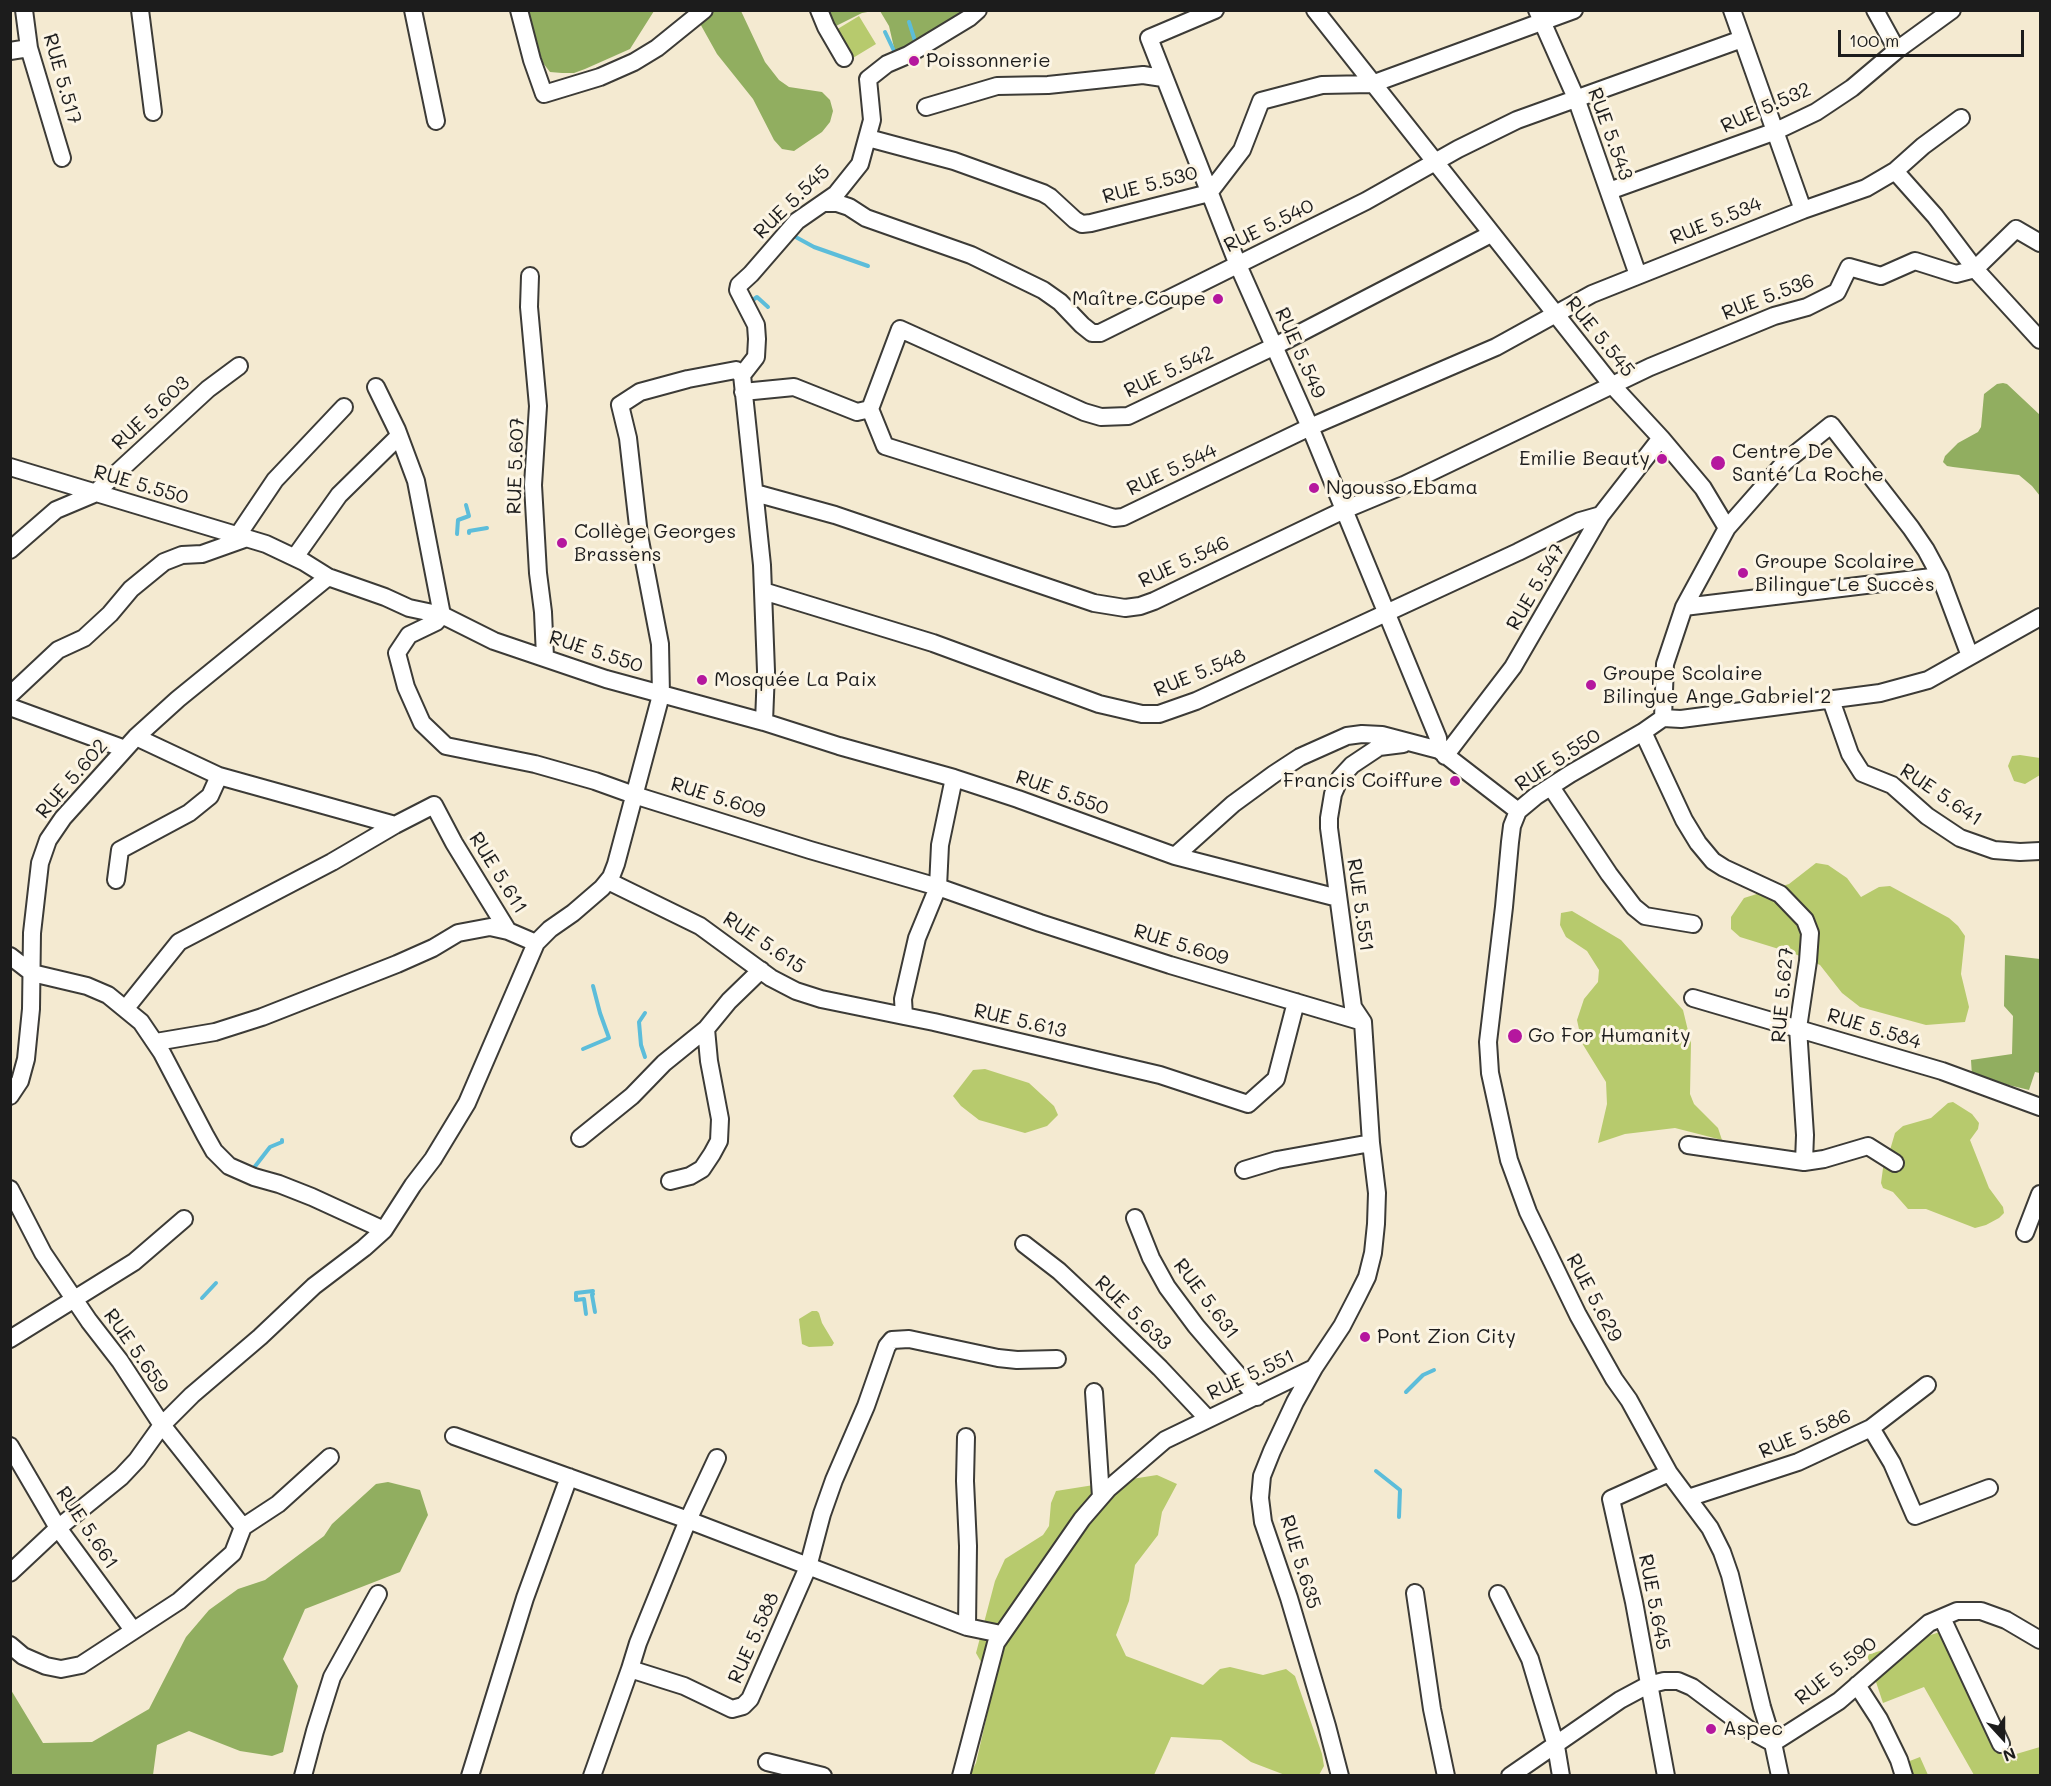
<!DOCTYPE html>
<meta charset="utf-8">
<style>
body{margin:0}
#map{position:relative;width:2051px;height:1786px;overflow:hidden;background:#f4ead1;font-family:Mali,sans-serif}
canvas{display:block}
.frame{position:absolute;inset:0;border:12px solid #1c1c1c;pointer-events:none}
.north{position:absolute;left:1973px;top:1708px;width:60px;height:60px;-webkit-text-stroke:4px #fcf5e5;paint-order:stroke;rotate:159deg;font-size:16px;font-weight:700;line-height:24px;text-align:center;color:#1c1c1c}
.north::after{content:'';display:block;margin:auto;width:21px;height:27px;background:#1c1c1c;clip-path:polygon(50% 0,100% 100%,50% 72%,0 100%)}
.scale{position:absolute;left:1838px;top:30px;width:186px;height:27px;box-sizing:border-box;border:3px solid #1c1c1c;border-top:0;padding-left:8px;font-size:18px;line-height:21px;white-space:nowrap;color:#1c1c1c;-webkit-text-stroke:4px #fcf5e5;paint-order:stroke}
</style>
<div id="map">
<canvas width="2051" height="1786"></canvas>
<div class="frame"></div>
<div class="north">N</div>
<div class="scale">100 m</div>
</div>
<script>
const g = document.querySelector('canvas').getContext('2d');
g.lineJoin = 'round';
function fill(path, color) { g.fillStyle = color; g.fill(path, 'evenodd'); }
const toPath = rows => new Path2D(rows.map(r => 'M' + r).join(''));
function stroke(path, color, width, dash) { g.strokeStyle = color; g.lineWidth = width; g.lineCap = dash ? 'butt' : 'round'; g.setLineDash(dash || []); g.stroke(path); }
function label(font, color, halo, rows, align = 'center') {
  g.font = font + ' Mali,sans-serif'; g.lineWidth = 6; g.setLineDash([]); g.textBaseline = 'middle'; g.strokeStyle = halo; g.fillStyle = color; for (const [text, x, y, turn = 0] of rows) {
    g.save(); g.translate(x, y); g.rotate((+turn || 0) * Math.PI / 180); g.textAlign = isNaN(turn) ? turn : align; if (halo) g.strokeText(text, 0, 0); g.fillText(text, 0, 0); g.restore();
  }
}
fill(toPath([
 [859,16,876,44,848,61,831,33],
 [2020,755,2040,758,2040,775,2025,784,2014,781,2008,766,2012,756],
 [1816,863,1828,865,1847,878,1861,897,1879,887,1890,886,1949,918,1958,926,1965,936,1961,974,1969,1007,1965,1022,1926,1025,1860,1007,1842,993,1820,965,1795,954,1740,937,1731,929,1731,917,1744,898,1789,884],
 [1572,911,1621,940,1683,1010,1691,1043,1690,1094,1694,1104,1718,1128,1722,1140,1675,1128,1625,1134,1598,1143,1607,1104,1606,1082,1582,1043,1577,1020,1584,999,1598,982,1599,970,1587,951,1566,937,1560,925,1561,913],
 [985,1069,1029,1083,1054,1106,1058,1115,1047,1126,1025,1133,979,1120,961,1106,953,1096,973,1070],
 [1953,1102,1972,1114,1979,1123,1978,1129,1970,1140,1989,1188,2003,1207,2004,1213,1999,1218,1986,1225,1975,1228,1926,1209,1908,1209,1893,1192,1883,1188,1881,1183,1884,1161,1890,1150,1895,1133,1903,1126,1931,1118,1948,1103],
 [812,1311,817,1311,819,1313,822,1323,834,1343,832,1346,809,1347,802,1344,799,1319],
 [1157,1475,1177,1484,1162,1512,1158,1535,1135,1565,1129,1601,1116,1635,1126,1656,1203,1685,1220,1669,1230,1667,1263,1675,1286,1669,1295,1676,1322,1754,1324,1766,1319,1775,1285,1775,1251,1762,1221,1740,1171,1737,1154,1775,969,1776,976,1763,994,1685,976,1653,995,1581,1005,1559,1043,1535,1049,1526,1051,1503,1056,1491],
 [1940,1632,2006,1757,2040,1747,2040,1775,1974,1775,1924,1687,1883,1703,1867,1655],
 [1920,1757,1928,1775,1907,1775,1902,1764]
]), '#b7ca6d');
fill(toPath([
 [527,11,654,11,630,49,585,69,574,73,562,73,550,72,543,63],
 [693,11,741,11,765,62,779,80,789,87,822,92,830,100,833,111,830,122,822,132,794,151,782,149,774,140,753,99,717,54],
 [825,11,873,11,862,13,830,29],
 [880,11,969,11,906,47,895,52,889,26],
 [2003,383,2007,384,2040,415,2040,496,2032,486,2019,475,1953,467,1947,466,1943,462,1945,456,1958,443,1978,432,1981,427,1984,394,1997,384],
 [2005,955,2040,959,2040,1073,2035,1072,2029,1090,1972,1076,1971,1060,2012,1054,2013,1016,2004,1006],
 [388,1482,420,1490,428,1515,400,1572,305,1609,283,1659,298,1686,283,1752,272,1756,240,1751,189,1731,157,1745,153,1775,11,1775,11,1690,43,1743,92,1742,149,1709,186,1637,209,1610,238,1589,265,1580,324,1536,332,1524,376,1484]
]), '#91ae60');
stroke(toPath([
 [909,22,916,44],
 [885,32,896,55],
 [792,235,814,247,868,266],
 [750,302,757,297,768,307],
 [469,533,469,531,487,528],
 [457,534,458,520,469,516,466,505],
 [583,1049,609,1038,600,1013,593,986],
 [645,1057,641,1045,639,1022,645,1013],
 [253,1169,270,1147,282,1142,282,1140],
 [593,1294,592,1295,595,1312],
 [202,1298,216,1283],
 [586,1314,584,1299,576,1300,576,1293,593,1291],
 [1406,1392,1423,1375,1434,1370],
 [1376,1471,1400,1490,1399,1517]
]), '#5cbdda', 4);
const minor = toPath([
 [24,10,29,48,62,158],
 [140,10,153,112],
 [413,10,436,121],
 [519,10,532,60,544,94,600,77,634,62,657,48,704,10],
 [819,10,826,27,844,58],
 [1215,10,1149,38,1238,265,1310,427,1438,738,1439,750],
 [1315,10,1611,384,1661,438,1703,488,1727,528,1684,607,1665,664,1663,718],
 [1537,10,1576,98,1638,275],
 [1732,10,1803,210],
 [1875,10,1897,50],
 [10,51,29,48],
 [926,107,997,86,1048,85,1143,75,1163,78],
 [868,138,954,161,1043,193,1050,197,1075,220,1082,224,1091,223,1209,193,1242,150,1261,101,1322,85,1372,84,1574,10],
 [1895,171,1923,146,1961,118],
 [1609,191,1776,131,1816,112,1852,88,1897,50,1952,10],
 [825,203,837,203,849,207,866,218,971,255,1043,290,1060,302,1082,325,1092,333,1100,333,1366,201,1458,149,1517,120,1742,39],
 [530,276,529,307,538,406,533,485,538,573,543,612,545,657],
 [376,387,397,430,416,481,442,615,436,622,409,635,397,653,406,687,422,723,446,746,535,764,595,781,634,795,810,850,938,887,1040,923,1170,965,1363,1022],
 [743,392,794,387,857,412,870,409,885,446,1114,518,1123,517,1310,427,1496,347,1592,294,1803,210,1866,188,1895,171,1935,216,1975,269,2016,229,2040,243],
 [870,409,900,329,1084,412,1101,417,1128,416,1275,346,1491,234],
 [10,467,266,544,304,562,328,577,385,597,409,608,442,615,494,641,606,679,764,722,839,746,954,778,1018,799,1175,856,1233,804,1274,774,1300,757,1347,736,1362,734,1382,735,1439,750,1518,811,1536,796,1570,774,1643,732,1663,718,1681,719,1880,693,1928,680,2040,617],
 [755,493,835,515,1094,603,1125,608,1140,606,1154,601,1344,510,1404,485,1650,367,1774,316,1807,307,1837,292,1849,267,1881,276,1915,261,1956,274,1975,269,2040,340],
 [1727,528,1785,462,1831,425,1911,528,1926,550,1940,576],
 [238,535,275,480,344,407],
 [10,550,56,510,94,494,208,389,239,366],
 [295,557,339,495,398,437],
 [763,591,933,643,1099,704,1142,714,1159,714,1196,701,1518,552,1580,521,1601,515],
 [1684,607,1940,576,1970,656],
 [10,695,58,650,84,638,110,614,131,589,164,562,182,555,202,554,247,538],
 [1831,700,1850,754,1862,773,1892,785,1927,816,1960,838,1994,850,2020,852,2040,851],
 [10,707,125,749],
 [764,722,766,671,762,565,742,375,756,357,757,339,756,325,738,290,739,285,751,274,797,221,836,194,860,164,872,120,868,79,887,64,908,55,969,18,978,10],
 [1643,732,1684,820,1698,843,1713,861,1724,868,1780,894,1805,920,1810,933,1808,961,1798,1028,1805,1135,1804,1162,1824,1159,1868,1146,1895,1163],
 [136,737,219,776,395,825,434,805,454,843,508,931,536,943,550,929,573,913,602,888,611,877,616,864,661,695,660,644,639,535,628,438,620,405,640,392,688,379,736,370,742,375],
 [1445,756,1513,667,1601,515,1661,438],
 [954,778,940,845,938,887,917,938,903,999,904,1016,934,1022,1160,1075,1248,1104,1276,1079,1296,1002],
 [1551,787,1609,874,1634,907,1645,916,1693,924],
 [1518,811,1512,826,1510,842,1504,907,1488,1042,1490,1073,1509,1160,1528,1212,1578,1315,1614,1379,1629,1400,1669,1473,1710,1528,1722,1552,1730,1575,1762,1707,1773,1743,1780,1776],
 [1175,856,1338,898],
 [116,880,120,850,189,813,210,796,219,776],
 [608,881,700,926,771,978,796,991,821,999,904,1016],
 [10,956,32,973,87,986,108,995,141,1022,162,1053,205,1135,214,1151,229,1166,254,1177,279,1184,312,1197,384,1230],
 [1693,998,1942,1071,2040,1107],
 [126,1008,179,942,332,862,395,825],
 [156,1042,215,1032,262,1017,397,964,433,948,458,933,490,927,508,931],
 [10,1096,20,1081,26,1059,31,1009,32,933,40,863,48,840,63,818,136,737,178,699,328,577],
 [580,1138,632,1096,664,1063,706,1029,729,1001,761,970],
 [1688,1145,1804,1162],
 [1244,1170,1277,1160,1371,1143],
 [670,1181,690,1176,702,1169,712,1154,719,1141,720,1119,709,1061,706,1029],
 [10,1189,43,1253,89,1321,120,1361,162,1425,243,1527],
 [1135,1218,1151,1258,1167,1287,1196,1326,1257,1397],
 [2025,1233,2040,1194],
 [1024,1244,1059,1271,1091,1301,1160,1368,1208,1419],
 [10,1339,134,1262,184,1219],
 [1094,1392,1101,1497],
 [1871,1428,1927,1385],
 [454,1436,688,1520,967,1627,1001,1634],
 [966,1437,965,1481,968,1546,967,1627],
 [10,1446,58,1528,133,1630],
 [1688,1498,1798,1462,1871,1428,1892,1463,1915,1516,1989,1488],
 [10,1573,58,1528,121,1477,137,1460,162,1425,192,1395,260,1337,314,1286,364,1248,384,1230,413,1185,433,1159,467,1103,536,943],
 [1415,1593,1432,1709,1446,1776],
 [1498,1594,1530,1659,1556,1746,1561,1776],
 [1942,1618,2001,1744],
 [10,1645,23,1656,46,1666,61,1669,81,1665,179,1601,233,1553,243,1527,278,1504,330,1457],
 [630,1669,638,1643,688,1520,717,1458],
 [1857,1685,1879,1719,1899,1760,1904,1776],
 [767,1762,823,1776],
 [303,1776,315,1731,332,1677,378,1594],
 [470,1776,525,1598,569,1477],
 [592,1776,630,1669,684,1686,732,1709,743,1706,750,1699,808,1567,822,1514,834,1480,866,1406,887,1346,892,1340,909,1339,998,1358,1017,1360,1057,1359],
 [961,1776,996,1643,1082,1519,1108,1489,1165,1440,1314,1368],
 [1340,1776,1327,1726,1289,1598,1263,1522,1260,1498,1262,1476,1272,1451,1295,1402,1314,1368,1342,1326,1357,1297,1367,1277,1373,1253,1376,1224,1377,1193,1371,1143,1363,1022,1353,1007,1329,828,1329,818,1333,794,1340,778,1352,765,1379,747,1403,744],
 [1510,1776,1620,1700,1648,1685,1664,1681,1678,1681,1692,1687,1751,1731,1773,1743,1839,1701,1929,1623,1957,1611,1981,1611,2006,1620,2040,1640],
 [1666,1776,1634,1602,1611,1499,1669,1473]
]);
stroke(minor, '#3c3b37', 20);
stroke(minor, '#fff', 16);
for (const [x, y, r, color] of [
 [914,61,6,"#b5179e"],
 [1218,299,6,"#b5179e"],
 [1662,459,6,"#b5179e"],
 [1718,463,8,"#b5179e"],
 [1314,488,6,"#b5179e"],
 [562,543,6,"#b5179e"],
 [1743,573,6,"#b5179e"],
 [702,680,6,"#b5179e"],
 [1591,685,6,"#b5179e"],
 [1455,781,6,"#b5179e"],
 [1515,1036,8,"#b5179e"],
 [1365,1337,6,"#b5179e"],
 [1711,1729,6,"#b5179e"]
]) { const dot = new Path2D(); dot.arc(x, y, r, 0, 2 * Math.PI); g.fillStyle = color; g.fill(dot); stroke(dot, '#fcf5e5', 2); }
label('20px', '#1c1c1c', '#fcf5e5', [
 ["Poissonnerie",926,61],
 ["Maître Coupe",1206,299,"right"],
 ["Centre De",1732,452],
 ["Santé La Roche",1732,475],
 ["Emilie Beauty",1650,459,"right"],
 ["Ngousso Ebama",1326,488],
 ["Collège Georges",574,532],
 ["Brassens",574,555],
 ["Groupe Scolaire",1755,562],
 ["Bilingue Le Succès",1755,585],
 ["Groupe Scolaire",1603,674],
 ["Bilingue Ange Gabriel 2",1603,697],
 ["Mosquée La Paix",714,680],
 ["Francis Coiffure",1443,781,"right"],
 ["Go For Humanity",1528,1036],
 ["Pont Zion City",1377,1337],
 ["Aspec",1723,1729]
], 'left');
label('20px', '#1c1c1c', '#fcf5e5', [
 ["RUE 5.517",62,79,74],
 ["RUE 5.532",1766,108,-24],
 ["RUE 5.543",1610,134,70],
 ["RUE 5.530",1150,185,-15],
 ["RUE 5.545",792,202,-44],
 ["RUE 5.534",1716,221,-22],
 ["RUE 5.540",1269,226,-26],
 ["RUE 5.536",1768,297,-21],
 ["RUE 5.545",1600,337,51],
 ["RUE 5.549",1300,353,66],
 ["RUE 5.542",1169,372,-25],
 ["RUE 5.603",151,413,-43],
 ["RUE 5.607",516,466,-88],
 ["RUE 5.544",1172,470,-25],
 ["RUE 5.550",141,485,16],
 ["RUE 5.546",1184,562,-25],
 ["RUE 5.547",1536,587,-60],
 ["RUE 5.550",596,652,18],
 ["RUE 5.548",1200,673,-22],
 ["RUE 5.550",1558,760,-33],
 ["RUE 5.602",72,779,-49],
 ["RUE 5.550",1062,793,20],
 ["RUE 5.641",1941,795,34],
 ["RUE 5.609",718,798,17],
 ["RUE 5.611",498,873,58],
 ["RUE 5.551",1360,905,82],
 ["RUE 5.615",764,943,34],
 ["RUE 5.609",1181,945,17],
 ["RUE 5.627",1783,995,-85],
 ["RUE 5.613",1020,1021,13],
 ["RUE 5.584",1874,1029,17],
 ["RUE 5.629",1594,1298,62],
 ["RUE 5.631",1206,1299,53],
 ["RUE 5.633",1133,1313,44],
 ["RUE 5.659",136,1351,55],
 ["RUE 5.551",1251,1375,-25],
 ["RUE 5.586",1805,1434,-23],
 ["RUE 5.661",87,1528,56],
 ["RUE 5.635",1300,1562,73],
 ["RUE 5.645",1654,1602,79],
 ["RUE 5.588",754,1638,-66],
 ["RUE 5.590",1836,1671,-38]
]);
</script>
